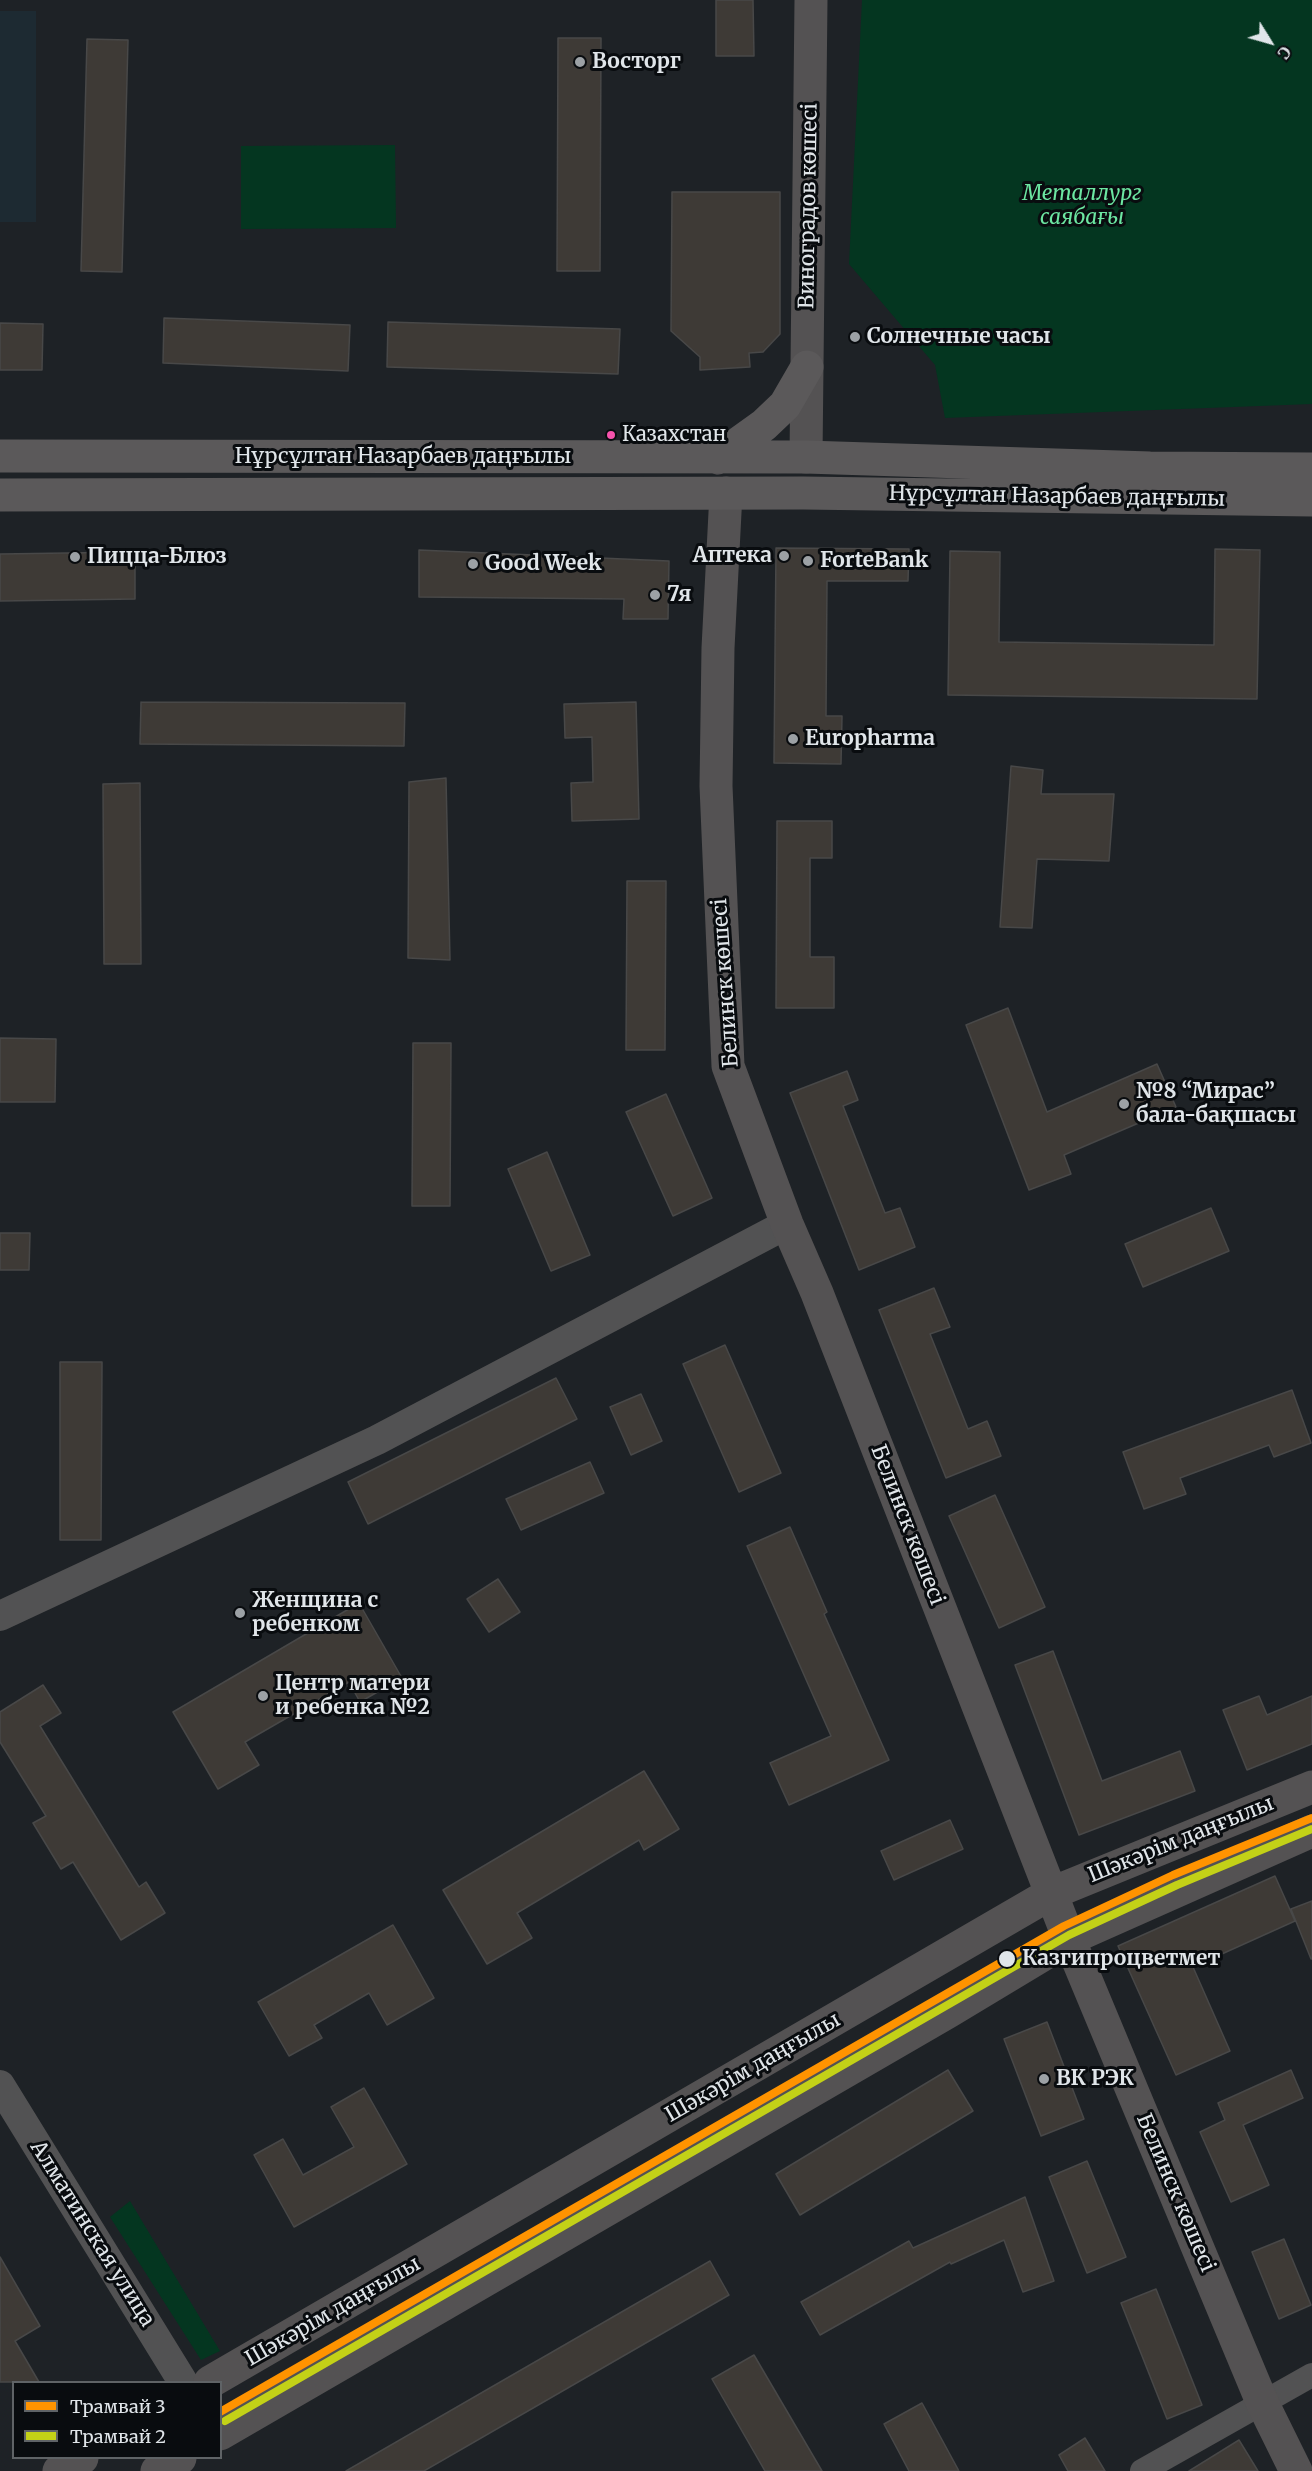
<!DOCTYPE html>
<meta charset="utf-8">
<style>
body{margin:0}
#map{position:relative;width:1312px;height:2471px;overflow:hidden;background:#1e2226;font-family:Merriweather,serif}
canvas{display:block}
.legend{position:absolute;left:12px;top:2381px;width:210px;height:78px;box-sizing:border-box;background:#090c0f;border:2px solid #5f6366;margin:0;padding:8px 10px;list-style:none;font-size:18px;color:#e0e5e9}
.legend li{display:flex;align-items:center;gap:12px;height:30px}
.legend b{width:30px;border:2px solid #5f6366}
.north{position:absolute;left:1240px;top:12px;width:60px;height:60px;-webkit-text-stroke:4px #090c0f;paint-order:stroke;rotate:127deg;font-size:16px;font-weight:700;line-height:24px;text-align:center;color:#e0e5e9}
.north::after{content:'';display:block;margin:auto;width:21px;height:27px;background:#e0e5e9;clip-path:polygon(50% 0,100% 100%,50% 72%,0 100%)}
</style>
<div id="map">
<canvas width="1312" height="2471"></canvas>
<ul class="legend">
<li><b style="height:8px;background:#ff9300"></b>Трамвай 3</li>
<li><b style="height:8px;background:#c3d117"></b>Трамвай 2</li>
</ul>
<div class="north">С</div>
</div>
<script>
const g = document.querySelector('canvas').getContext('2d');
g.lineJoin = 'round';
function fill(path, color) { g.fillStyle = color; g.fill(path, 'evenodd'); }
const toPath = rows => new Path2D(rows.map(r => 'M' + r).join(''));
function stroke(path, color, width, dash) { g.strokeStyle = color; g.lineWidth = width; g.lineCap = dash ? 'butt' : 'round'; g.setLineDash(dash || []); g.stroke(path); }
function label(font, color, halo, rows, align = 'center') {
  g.font = font + ' Merriweather,serif'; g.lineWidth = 6; g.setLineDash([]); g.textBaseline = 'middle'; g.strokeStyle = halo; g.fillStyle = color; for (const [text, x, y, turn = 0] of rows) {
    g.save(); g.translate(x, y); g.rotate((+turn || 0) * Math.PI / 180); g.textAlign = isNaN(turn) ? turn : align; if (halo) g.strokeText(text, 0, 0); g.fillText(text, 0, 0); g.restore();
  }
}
fill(toPath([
 [0,11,36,11,36,222,0,222]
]), '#1d2a32');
fill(toPath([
 [862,0,1312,0,1312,404,945,418,935,365,849,264],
 [395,145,396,228,241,229,241,146],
 [130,2201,220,2351,201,2360,110,2217]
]), '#043620');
const building = toPath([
 [716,0,753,0,754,56,716,56,716,0],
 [558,38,601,38,600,271,557,271,558,38],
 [87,39,128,40,122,272,81,271,87,39],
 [672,192,780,192,780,334,763,352,749,353,750,367,700,370,700,357,671,331,672,192],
 [164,318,350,325,348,371,163,363,164,318],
 [388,322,620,329,618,374,387,367,388,322],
 [0,323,43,324,42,370,0,370,0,323],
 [776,548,909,549,908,581,827,581,826,716,842,716,841,764,774,763,776,548],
 [1215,549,1260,550,1257,699,948,695,950,551,1000,552,999,642,1214,645,1215,549],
 [419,550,669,561,668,619,623,619,624,599,419,597,419,550],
 [135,552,135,599,0,601,0,554,135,552],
 [141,702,405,703,404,746,140,744,141,702],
 [636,702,639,819,572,821,571,783,593,782,592,737,565,738,564,704,636,702],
 [1011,766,1043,770,1041,794,1114,794,1109,861,1037,859,1032,928,1000,927,1011,766],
 [446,778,450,960,408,958,409,782,446,778],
 [140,783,141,964,104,964,103,784,140,783],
 [777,821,832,821,832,858,810,858,810,957,834,957,834,1008,776,1008,777,821],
 [627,881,666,881,665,1050,626,1050,627,881],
 [1008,1008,1047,1112,1157,1064,1176,1107,1064,1155,1071,1174,1029,1190,966,1025,1008,1008],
 [0,1038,56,1039,55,1102,0,1102,0,1038],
 [413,1043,451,1043,450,1206,412,1206,413,1043],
 [847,1071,858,1100,843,1106,885,1213,900,1208,915,1247,859,1270,790,1093,847,1071],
 [666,1094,712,1198,673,1216,626,1112,666,1094],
 [547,1152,590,1255,551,1271,508,1169,547,1152],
 [1211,1208,1229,1251,1143,1287,1125,1244,1211,1208],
 [0,1233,30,1233,29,1270,0,1270,0,1233],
 [934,1288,950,1327,930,1334,968,1429,987,1421,1001,1456,946,1478,879,1310,934,1288],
 [725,1345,781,1473,739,1492,683,1364,725,1345],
 [60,1362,102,1362,101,1540,60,1540,60,1362],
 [556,1378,577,1419,368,1524,348,1482,556,1378],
 [1292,1390,1311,1443,1274,1457,1269,1445,1180,1478,1186,1494,1144,1509,1123,1452,1292,1390],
 [641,1394,662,1441,631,1455,610,1407,641,1394],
 [590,1462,604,1493,521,1530,506,1499,590,1462],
 [995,1495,1045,1607,999,1628,949,1516,995,1495],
 [790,1527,827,1612,824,1614,889,1760,789,1805,770,1763,831,1736,747,1546,790,1527],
 [498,1579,520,1612,489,1632,467,1599,498,1579],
 [359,1603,402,1678,360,1702,349,1682,245,1742,259,1765,218,1789,173,1712,359,1603],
 [1053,1651,1102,1781,1180,1751,1195,1791,1079,1835,1015,1665,1053,1651],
 [43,1685,61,1713,40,1726,139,1887,146,1882,165,1913,121,1940,73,1862,61,1869,33,1823,46,1816,0,1742,0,1712,43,1685],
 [1259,1696,1267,1715,1312,1696,1312,1744,1247,1770,1223,1710,1259,1696],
 [644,1771,679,1829,644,1850,639,1840,517,1913,532,1938,487,1964,443,1890,644,1771],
 [950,1820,963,1849,894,1880,881,1851,950,1820],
 [1275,1876,1295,1921,1193,1967,1230,2051,1176,2075,1118,1946,1275,1876],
 [1312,1901,1312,1959,1311,1959,1291,1909,1312,1901],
 [393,1925,434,1998,387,2025,369,1993,314,2025,322,2038,289,2056,258,2002,393,1925],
 [1047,2022,1084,2119,1041,2136,1004,2039,1047,2022],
 [948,2070,973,2111,800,2215,776,2174,948,2070],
 [1291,2070,1303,2098,1243,2125,1269,2185,1231,2202,1200,2132,1225,2120,1218,2103,1291,2070],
 [364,2088,407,2164,294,2227,254,2155,283,2139,303,2175,354,2147,331,2107,364,2088],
 [1087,2161,1126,2257,1087,2273,1049,2177,1087,2161],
 [1025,2197,1054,2281,1023,2292,1004,2240,951,2264,950,2262,820,2335,801,2302,909,2241,913,2248,1025,2197],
 [1284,2239,1311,2305,1279,2319,1252,2252,1284,2239],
 [0,2257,40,2326,15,2341,39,2382,0,2382,0,2257],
 [710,2261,729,2295,424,2471,346,2471,710,2261],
 [1156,2289,1202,2405,1167,2419,1121,2303,1156,2289],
 [754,2355,822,2471,765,2471,712,2379,754,2355],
 [922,2403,959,2471,909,2471,884,2424,922,2403],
 [1085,2438,1105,2471,1068,2471,1059,2455,1085,2438],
 [1239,2440,1258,2471,1189,2471,1239,2440]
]);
fill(building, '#3e3a36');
stroke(building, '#484848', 1.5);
stroke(toPath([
 [1142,2471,1312,2375]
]), '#525253', 24);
stroke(toPath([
 [0,1616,377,1440,787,1224],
 [0,2085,183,2382]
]), '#525253', 30);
stroke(toPath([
 [806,457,811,0],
 [726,493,718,648,716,786,728,1066,787,1224,817,1293,1069,1939,1262,2402,1296,2471],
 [210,2382,1052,1893,1312,1787],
 [220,2434,948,2012,1069,1939,1312,1831],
 [59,2471,82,2458],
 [157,2471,180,2458]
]), '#545253', 33);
stroke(toPath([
 [0,456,806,457,1150,468,1312,469],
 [718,458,764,425,785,405,807,367],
 [0,495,803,493,1312,500]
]), '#5b595a', 33);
stroke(toPath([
 [220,2412,1064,1926,1173,1875,1312,1818]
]), '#ff9300', 8);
stroke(toPath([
 [225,2421,1069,1935,1177,1885,1312,1829]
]), '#c3d117', 8);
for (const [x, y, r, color] of [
 [580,62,6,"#9ca1a5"],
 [855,337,6,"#9ca1a5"],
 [611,435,5,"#f653ac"],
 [784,556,6,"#9ca1a5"],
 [75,557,6,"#9ca1a5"],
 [808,561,6,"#9ca1a5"],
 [473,564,6,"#9ca1a5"],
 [655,595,6,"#9ca1a5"],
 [793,739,6,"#9ca1a5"],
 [1124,1104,6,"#9ca1a5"],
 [240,1613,6,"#9ca1a5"],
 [263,1696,6,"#9ca1a5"],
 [1007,1959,9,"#e0e5e9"],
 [1044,2079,6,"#9ca1a5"]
]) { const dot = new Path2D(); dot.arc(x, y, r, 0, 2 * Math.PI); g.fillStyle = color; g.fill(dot); stroke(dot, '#090c0f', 2); }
label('20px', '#e0e5e9', '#090c0f', [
 ["Казахстан",622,435]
], 'left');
label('bold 21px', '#e0e5e9', '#090c0f', [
 ["Восторг",592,62],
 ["Солнечные часы",867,337],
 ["Аптека",772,556,"right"],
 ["Пицца-Блюз",87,557],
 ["ForteBank",820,561],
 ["Good Week",485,564],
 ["7я",667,595],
 ["Europharma",805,739],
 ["№8 “Мирас”",1136,1092],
 ["бала-бақшасы",1136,1116],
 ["Женщина с",252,1601],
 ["ребенком",252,1625],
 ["Центр матери",275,1684],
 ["и ребенка №2",275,1708],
 ["ВК РЭК",1056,2079]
], 'left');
label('italic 21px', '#6ce7a2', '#090c0f', [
 ["Металлург",1082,194],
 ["саябағы",1082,218]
]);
label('21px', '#e0e5e9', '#090c0f', [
 ["Виноградов көшесі",809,206,-89],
 ["Нұрсұлтан Назарбаев даңғылы",403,457],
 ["Нұрсұлтан Назарбаев даңғылы",1057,497,1],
 ["Белинск көшесі",726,983,-94],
 ["Белинск көшесі",907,1525,69],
 ["Шәкәрім даңғылы",1181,1840,-22],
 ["Шәкәрім даңғылы",753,2068,-30],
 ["Белинск көшесі",1175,2193,67],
 ["Алматинская улица",92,2234,58],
 ["Шәкәрім даңғылы",333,2312,-30]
]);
label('bold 21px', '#e0e5e9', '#090c0f', [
 ["Казгипроцветмет",1022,1959]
], 'left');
</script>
